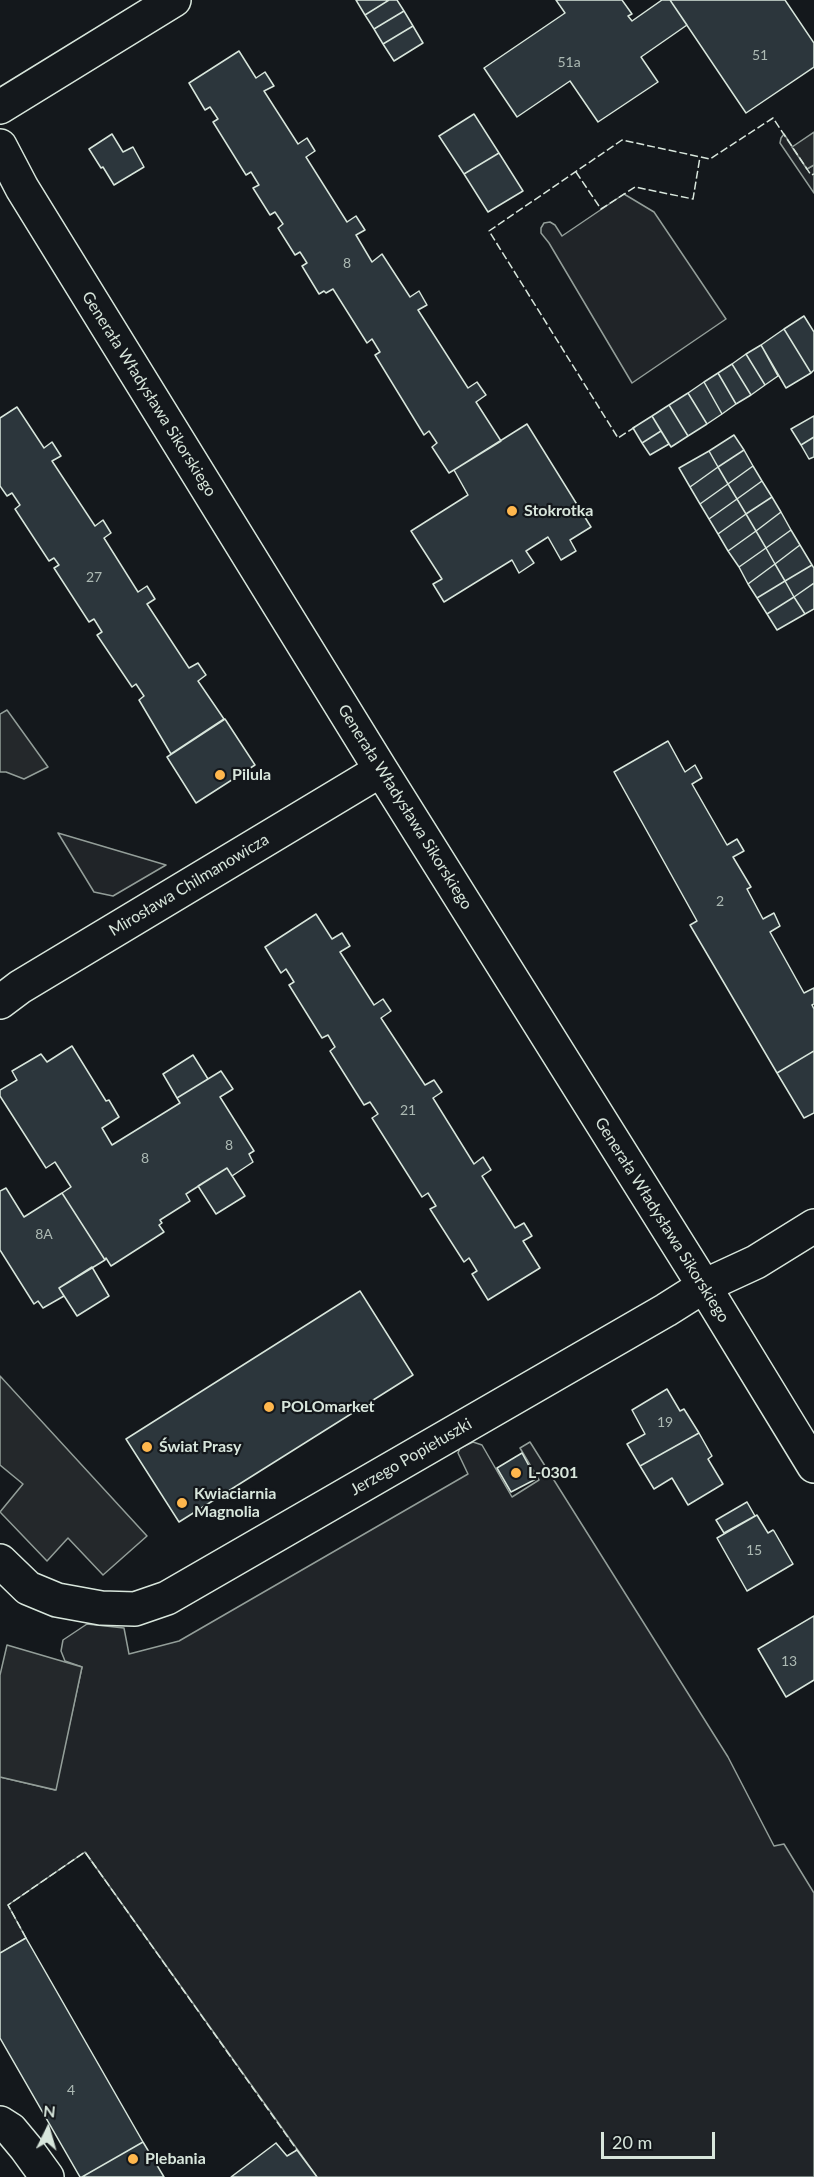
<!DOCTYPE html>
<meta charset="utf-8">
<style>
body{margin:0}
#map{position:relative;width:814px;height:2177px;overflow:hidden;background:#14181c;font-family:Lato,sans-serif}
canvas{display:block}
.north{position:absolute;left:18px;top:2099px;width:60px;height:60px;-webkit-text-stroke:4px #14181c;paint-order:stroke;rotate:5deg;font-size:16px;font-weight:700;line-height:24px;text-align:center;color:#d8e6dc}
.north::after{content:'';display:block;margin:auto;width:21px;height:27px;background:#d8e6dc;clip-path:polygon(50% 0,100% 100%,50% 72%,0 100%)}
.scale{position:absolute;left:601px;top:2132px;width:114px;height:27px;box-sizing:border-box;border:3px solid #d8e6dc;border-top:0;padding-left:8px;font-size:18px;line-height:21px;white-space:nowrap;color:#d8e6dc;-webkit-text-stroke:4px #14181c;paint-order:stroke}
</style>
<div id="map">
<canvas width="814" height="2177"></canvas>
<div class="north">N</div>
<div class="scale">20 m</div>
</div>
<script>
const g = document.querySelector('canvas').getContext('2d');
g.lineJoin = 'round';
function fill(path, color) { g.fillStyle = color; g.fill(path, 'evenodd'); }
const toPath = rows => new Path2D(rows.map(r => 'M' + r).join(''));
function stroke(path, color, width, dash) { g.strokeStyle = color; g.lineWidth = width; g.lineCap = dash ? 'butt' : 'round'; g.setLineDash(dash || []); g.stroke(path); }
function label(font, color, halo, rows, align = 'center') {
  g.font = font + ' Lato,sans-serif'; g.lineWidth = 4.5; g.setLineDash([]); g.textBaseline = 'middle'; g.strokeStyle = halo; g.fillStyle = color; for (const [text, x, y, turn = 0] of rows) {
    g.save(); g.translate(x, y); g.rotate((+turn || 0) * Math.PI / 180); g.textAlign = isNaN(turn) ? turn : align; if (halo) g.strokeText(text, 0, 0); g.fillText(text, 0, 0); g.restore();
  }
}
const green = toPath([
 [784,134,807,169,814,165,814,193,780,143,781,138,784,134],
 [624,194,654,212,726,319,632,383,549,243,541,233,541,228,544,223,550,222,555,225,562,236,624,194],
 [58,833,166,865,113,896,94,892,58,833],
 [473,1442,482,1445,512,1497,539,1480,520,1448,530,1442,728,1757,774,1846,784,1844,814,1893,814,2177,317,2177,85,1852,8,1905,26,1938,0,1953,0,1777,55,1790,82,1667,65,1661,61,1651,63,1640,87,1624,124,1628,129,1654,179,1641,468,1474,458,1453,460,1448,473,1442]
]);
fill(green, '#202428');
stroke(green, '#939e99', 1.5);
const parking = toPath([
 [814,132,814,165,807,169,792,147,814,132],
 [7,710,48,767,24,779,6,772,0,772,0,714,7,710],
 [0,1376,147,1536,103,1575,68,1538,47,1561,0,1512,23,1484,0,1465,0,1376],
 [7,1645,82,1667,56,1790,0,1777,0,1675,7,1645]
]);
fill(parking, '#24282b');
stroke(parking, '#939e99', 1.5);
const building = toPath([
 [356,0,389,0,365,15,356,0],
 [389,0,397,0,404,11,374,29,365,15,389,0],
 [556,0,622,0,632,14,628,16,632,21,662,0,670,0,687,25,641,57,658,82,598,122,570,81,517,117,484,68,565,13,556,0],
 [670,0,785,0,814,43,814,67,746,113,670,0],
 [404,11,413,26,383,44,374,29,404,11],
 [413,26,423,43,394,61,383,44,413,26],
 [239,51,256,78,265,72,274,86,264,91,298,144,307,138,315,151,306,157,347,222,356,216,365,230,356,235,372,262,382,254,410,297,419,291,427,305,418,310,468,388,477,382,486,395,476,402,501,441,449,473,432,447,437,443,429,431,424,435,375,355,380,352,372,339,367,343,333,289,326,293,324,291,319,294,302,266,307,263,300,252,295,255,278,228,283,224,275,212,270,215,253,188,259,185,251,172,246,175,213,122,218,119,210,107,205,110,189,83,239,51],
 [474,114,499,153,464,174,439,136,474,114],
 [112,134,123,152,133,147,144,167,114,185,103,167,101,168,89,149,112,134],
 [499,153,523,191,488,212,464,174,499,153],
 [804,316,814,332,814,370,811,373,784,329,804,316],
 [784,329,811,373,786,388,761,345,784,329],
 [761,345,778,376,765,385,746,354,761,345],
 [746,354,765,385,751,395,732,364,746,354],
 [732,364,751,395,736,404,718,373,732,364],
 [718,373,736,404,722,414,704,382,718,373],
 [704,382,722,414,707,424,688,393,704,382],
 [688,393,707,424,688,436,669,405,688,393],
 [669,405,688,436,671,447,652,416,669,405],
 [17,407,44,448,52,442,61,456,52,461,95,526,103,520,111,533,104,538,138,592,147,586,155,599,147,604,189,668,198,663,206,675,198,681,224,719,171,754,139,700,144,696,136,684,132,687,97,635,102,632,94,619,89,622,54,568,59,565,54,558,49,561,15,509,20,505,12,493,7,496,0,486,0,418,17,407],
 [652,416,661,431,642,443,633,428,652,416],
 [814,416,814,437,801,445,791,429,814,416],
 [527,424,591,527,570,540,576,551,561,560,548,537,526,551,534,563,519,573,512,560,444,602,433,584,442,579,411,531,468,495,454,470,527,424],
 [661,431,669,444,650,455,642,443,661,431],
 [734,435,744,450,718,467,709,451,734,435],
 [814,437,814,457,809,459,801,445,814,437],
 [744,450,753,466,728,484,718,467,744,450],
 [709,451,718,467,690,487,679,468,709,451],
 [753,466,762,481,737,499,728,484,753,466],
 [718,467,728,484,700,504,690,487,718,467],
 [762,481,772,497,746,514,737,499,762,481],
 [728,484,737,499,709,519,700,504,728,484],
 [772,497,781,512,756,531,746,514,772,497],
 [737,499,746,514,718,534,709,519,737,499],
 [781,512,791,530,766,548,756,531,781,512],
 [746,514,756,531,728,551,718,534,746,514],
 [791,530,800,545,775,564,766,548,791,530],
 [756,531,766,548,739,567,728,551,756,531],
 [800,545,812,565,785,581,775,564,800,545],
 [766,548,775,564,748,584,739,567,766,548],
 [775,564,785,581,757,598,748,584,775,564],
 [812,565,814,568,814,583,794,597,785,581,812,565],
 [785,581,794,597,767,614,757,598,785,581],
 [814,583,814,609,805,614,794,597,814,583],
 [794,597,805,614,777,630,767,614,794,597],
 [225,719,255,765,196,803,167,757,225,719],
 [668,741,685,772,695,765,702,778,692,784,727,845,737,839,744,851,733,857,751,887,747,889,763,919,774,913,780,926,770,932,804,993,814,988,814,1004,812,1005,814,1009,814,1051,777,1073,690,925,697,921,614,772,668,741],
 [316,914,332,939,342,933,350,946,340,952,374,1005,383,999,391,1011,381,1018,425,1085,434,1080,442,1092,433,1098,474,1164,483,1157,491,1170,482,1176,515,1228,524,1223,532,1236,523,1241,540,1268,488,1300,472,1274,477,1271,469,1258,464,1262,430,1209,436,1206,428,1193,422,1197,372,1118,378,1114,370,1102,364,1105,330,1051,335,1047,328,1035,322,1038,289,985,294,982,286,969,281,973,265,947,316,914],
 [72,1046,106,1101,109,1100,119,1117,102,1128,112,1145,180,1103,177,1098,221,1071,233,1089,220,1097,254,1151,249,1154,253,1162,232,1176,227,1168,186,1194,190,1201,160,1220,162,1223,159,1225,164,1232,111,1266,106,1258,105,1260,62,1193,71,1187,55,1162,46,1168,0,1096,0,1090,17,1080,12,1071,41,1054,47,1062,72,1046],
 [814,1051,814,1113,804,1118,777,1073,814,1051],
 [193,1055,208,1079,177,1098,163,1074,193,1055],
 [227,1168,245,1196,216,1214,198,1186,227,1168],
 [6,1188,24,1217,62,1193,105,1260,59,1288,64,1296,43,1308,38,1301,34,1304,0,1250,0,1191,6,1188],
 [92,1267,109,1296,77,1316,59,1288,92,1267],
 [360,1291,413,1375,179,1522,126,1439,360,1291],
 [667,1389,680,1411,684,1409,699,1433,640,1466,627,1444,645,1434,632,1410,667,1389],
 [699,1433,712,1456,708,1459,723,1484,688,1505,672,1478,654,1489,640,1466,699,1433],
 [522,1453,536,1479,511,1492,497,1468,522,1453],
 [747,1502,755,1516,724,1533,716,1520,747,1502],
 [757,1515,768,1533,773,1530,774,1531,793,1564,747,1591,717,1538,757,1515],
 [814,1616,814,1680,786,1697,758,1649,814,1616],
 [26,1938,143,2142,82,2177,80,2177,0,2038,0,1953,26,1938],
 [143,2142,164,2177,82,2177,143,2142],
 [276,2143,287,2156,297,2150,317,2177,231,2177,276,2143]
]);
fill(building, '#2c363c');
stroke(building, '#d8e6dc', 1.5);
const minor = toPath([
 [0,107,174,0],
 [0,146,22,188,381,770,704,1286,814,1466],
 [0,1002,20,987,381,770],
 [0,1561,28,1588,57,1600,101,1608,135,1609,167,1598,666,1310,704,1286,756,1262,814,1226],
 [0,2123,11,2130,26,2148,47,2177]
]);
stroke(minor, '#d8e6dc', 36);
stroke(minor, '#14181c', 33);
stroke(toPath([
 [576,172,601,209,635,187,693,199,700,157],
 [635,427,618,438,489,231,622,140,710,159,773,118,811,175,814,174],
 [26,1938,8,1905,85,1852,297,2150]
]), '#d8e6dc', 1.5, [8, 3]);
for (const [x, y, r, color] of [
 [512,511,6,"#ffb74d"],
 [220,775,6,"#ffb74d"],
 [269,1407,6,"#ffb74d"],
 [147,1447,6,"#ffb74d"],
 [516,1473,6,"#ffb74d"],
 [182,1503,6,"#ffb74d"],
 [133,2159,6,"#ffb74d"]
]) { const dot = new Path2D(); dot.arc(x, y, r, 0, 2 * Math.PI); g.fillStyle = color; g.fill(dot); stroke(dot, '#14181c', 2); }
label('14px', '#adbab4', null, [
 ["51",760,55],
 ["51a",569,62],
 ["8",347,263],
 ["27",94,577],
 ["2",720,901],
 ["21",408,1110],
 ["8",229,1145],
 ["8",145,1158],
 ["8A",44,1234],
 ["19",665,1422],
 ["15",754,1550],
 ["13",789,1661],
 ["4",71,2090]
]);
label('16px', '#d8e6dc', '#14181c', [
 ["Generała Władysława Sikorskiego",149,394,58],
 ["Generała Władysława Sikorskiego",405,807,58],
 ["Mirosława Chilmanowicza",189,885,-31],
 ["Generała Władysława Sikorskiego",662,1220,58],
 ["Jerzego Popiełuszki",411,1457,-30]
]);
label('bold 16px', '#d8e6dc', '#14181c', [
 ["Stokrotka",524,511],
 ["Pilula",232,775],
 ["POLOmarket",281,1407],
 ["Świat Prasy",159,1447],
 ["L-0301",528,1473],
 ["Kwiaciarnia",194,1494],
 ["Magnolia",194,1512],
 ["Plebania",145,2159]
], 'left');
</script>
